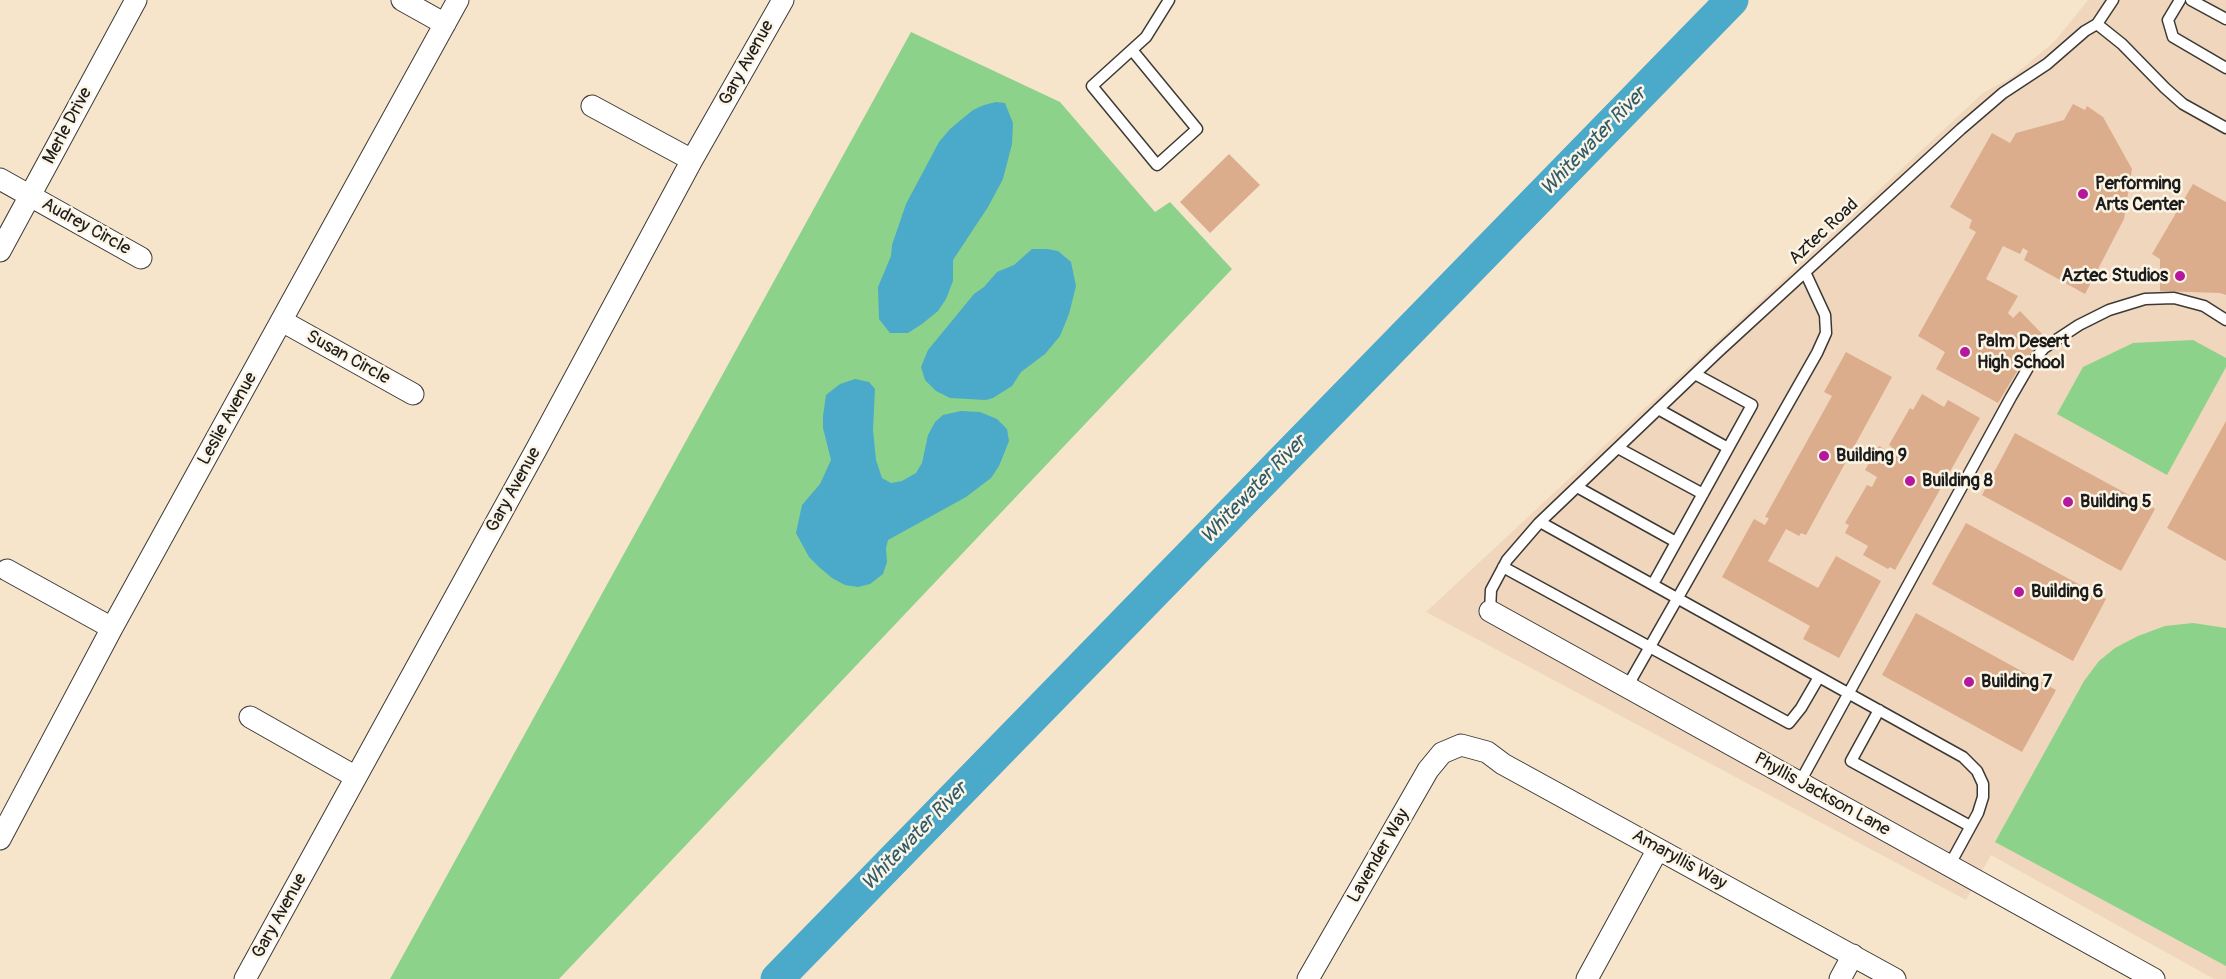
<!DOCTYPE html>
<style>
body{margin:0}
canvas{display:block;background:#f6e5cb}
</style>
<canvas width="2226" height="979"></canvas>
<script>
const g = document.querySelector('canvas').getContext('2d');
g.lineJoin = 'round';
function fill(path, color) { g.fillStyle = color; g.fill(path, 'evenodd'); }
const toPath = rows => new Path2D(rows.map(r => 'M' + r).join(''));
function stroke(path, color, width, dash) { g.strokeStyle = color; g.lineWidth = width; g.lineCap = dash ? 'butt' : 'round'; g.setLineDash(dash || []); g.stroke(path); }
function label(font, color, halo, rows, align = 'center') {
  g.font = font + ' Pangolin,sans-serif'; g.lineWidth = 5; g.setLineDash([]); g.textBaseline = 'middle'; g.strokeStyle = halo; g.fillStyle = color; for (const [text, x, y, turn = 0] of rows) {
    g.save(); g.translate(x, y); g.rotate((+turn || 0) * Math.PI / 180); g.textAlign = isNaN(turn) ? turn : align; if (halo) g.strokeText(text, 0, 0); g.fillText(text, 0, 0); g.restore();
  }
}
fill(toPath([
 [2088,0,2226,0,2226,979,2214,979,1991,855,1966,900,1426,612,1983,93,2012,77,2055,41]
]), '#f0d6bc');
fill(toPath([
 [911,32,1060,102,1155,212,1170,202,1232,269,559,979,390,979],
 [2193,340,2226,358,2226,367,2167,475,2057,414,2083,367,2133,343],
 [2193,623,2226,628,2226,966,1995,842,2084,681,2099,661,2115,648,2138,636,2165,626]
]), '#8dd28b');
fill(toPath([
 [996,102,1005,103,1013,123,1012,144,1003,179,988,207,953,260,953,281,946,299,938,311,922,324,908,333,890,333,879,319,878,287,891,256,892,245,906,204,939,142,950,129,973,110,984,105],
 [1032,249,1047,249,1058,251,1071,262,1076,286,1069,314,1060,336,1045,354,1021,372,1012,386,993,398,986,400,950,398,936,391,925,380,921,367,928,350,974,294,984,287,997,272,1014,265],
 [855,379,869,382,875,389,873,430,876,460,882,478,891,483,902,481,916,473,922,463,928,435,935,422,943,415,961,411,980,412,997,419,1007,429,1009,441,999,466,991,478,966,497,888,540,886,548,887,562,883,574,870,584,858,587,845,585,832,578,819,567,809,557,796,533,802,505,820,484,831,460,823,428,823,416,826,395,840,384]
]), '#4ba9ca');
stroke(toPath([
 [777,979,1732,0]
]), '#4ba9ca', 33);
fill(toPath([
 [2073,104,2085,110,2087,106,2103,117,2132,169,2124,219,2085,294,2024,260,2028,251,2023,248,2020,254,2003,246,1986,279,2018,296,2008,313,2013,318,2020,311,2045,337,2022,363,1998,403,1936,369,1945,352,1918,336,1976,232,1969,228,1972,220,1950,207,1992,133,2010,143,2016,133,2064,120],
 [1229,154,1260,185,1210,233,1180,202],
 [2193,184,2226,202,2226,295,2220,293,2160,291,2160,259,2152,254],
 [1846,352,1892,377,1806,535,1801,533,1799,536,1786,529,1768,561,1818,588,1836,556,1881,581,1839,658,1803,639,1810,626,1722,577,1754,519,1765,525,1769,518,1765,517,1832,396,1824,392],
 [1922,394,1944,407,1948,400,1980,418,1895,570,1890,567,1888,569,1863,555,1868,546,1845,533,1849,525,1845,523,1867,485,1872,487,1877,477,1865,470,1879,446,1889,452,1892,447,1889,445,1910,408,1913,410],
 [2226,421,2226,561,2167,528],
 [2015,433,2155,509,2121,571,1982,495],
 [1966,523,2106,599,2073,661,1932,584],
 [1916,613,2056,690,2022,752,1882,675]
]), '#dcad8c');
const lane = toPath([
 [2180,0,2168,20,2173,37,2226,68],
 [2191,0,2226,19],
 [2097,24,2113,0],
 [1132,50,1197,129,1157,165,1092,86,1146,37,1169,0],
 [1658,409,1728,448],
 [1618,448,1703,494],
 [1577,487,1676,542],
 [1540,522,1963,757,1977,771,1983,784,1983,797,1978,813,1949,866],
 [1503,567,1789,723,1801,708,1819,677],
 [1653,584,1752,405,1695,374],
 [1490,611,1491,590,1507,560,1539,523,1718,352,1961,129,2003,93,2047,64,2085,31,2097,24,2122,44,2165,88,2183,104,2226,128],
 [1627,687,1817,353,1826,333,1825,315,1805,272],
 [1879,710,1851,761,1970,826],
 [1800,782,2011,397,2029,366,2044,348,2079,325,2109,310,2145,299,2174,298,2204,306,2226,320]
]);
const street = toPath([
 [402,0,445,24],
 [592,106,692,160],
 [0,179,141,258],
 [0,251,136,0],
 [282,321,413,394],
 [7,570,112,628],
 [1490,611,2154,979],
 [250,717,356,777],
 [0,839,112,628,458,0],
 [245,979,537,448,692,160,783,0],
 [1308,979,1428,770,1442,753,1461,745,1487,752,1503,764,1895,979],
 [1587,979,1658,849],
 [1840,979,1853,955]
]);
stroke(lane, '#3d3a36', 13);
stroke(street, '#3d3a36', 23);
stroke(lane, '#fff', 10);
stroke(street, '#fff', 21);
for (const [x, y, r, color] of [
 [2083,194,6,"#b5179e"],
 [2180,276,6,"#b5179e"],
 [1965,352,6,"#b5179e"],
 [1824,456,6,"#b5179e"],
 [1910,481,6,"#b5179e"],
 [2068,502,6,"#b5179e"],
 [2019,592,6,"#b5179e"],
 [1969,682,6,"#b5179e"]
]) { const dot = new Path2D(); dot.arc(x, y, r, 0, 2 * Math.PI); g.fillStyle = color; g.fill(dot); stroke(dot, '#fcf5e5', 2); }
label('18px', '#1c1c1c', '#fcf5e5', [
 ["Gary Avenue",747,63,-61],
 ["Merle Drive",68,126,-62],
 ["Audrey Circle",86,227,29],
 ["Aztec Road",1824,232,-43],
 ["Susan Circle",348,358,29],
 ["Leslie Avenue",228,419,-61],
 ["Gary Avenue",514,490,-61],
 ["Phyllis Jackson Lane",1822,795,29],
 ["Lavender Way",1379,856,-60],
 ["Amaryllis Way",1679,860,29],
 ["Gary Avenue",280,916,-61]
]);
label('bold 18px', '#1c1c1c', '#fcf5e5', [
 ["Performing",2095,184],
 ["Arts Center",2095,205],
 ["Aztec Studios",2168,276,"right"],
 ["Palm Desert",1977,342],
 ["High School",1977,363],
 ["Building 9",1836,456],
 ["Building 8",1922,481],
 ["Building 5",2080,502],
 ["Building 6",2031,592],
 ["Building 7",1981,682]
], 'left');
label('italic 20px', '#315b6a', '#fcf5e5', [
 ["Whitewater River",1594,142,-46],
 ["Whitewater River",1254,490,-46],
 ["Whitewater River",915,837,-46]
]);
</script>
